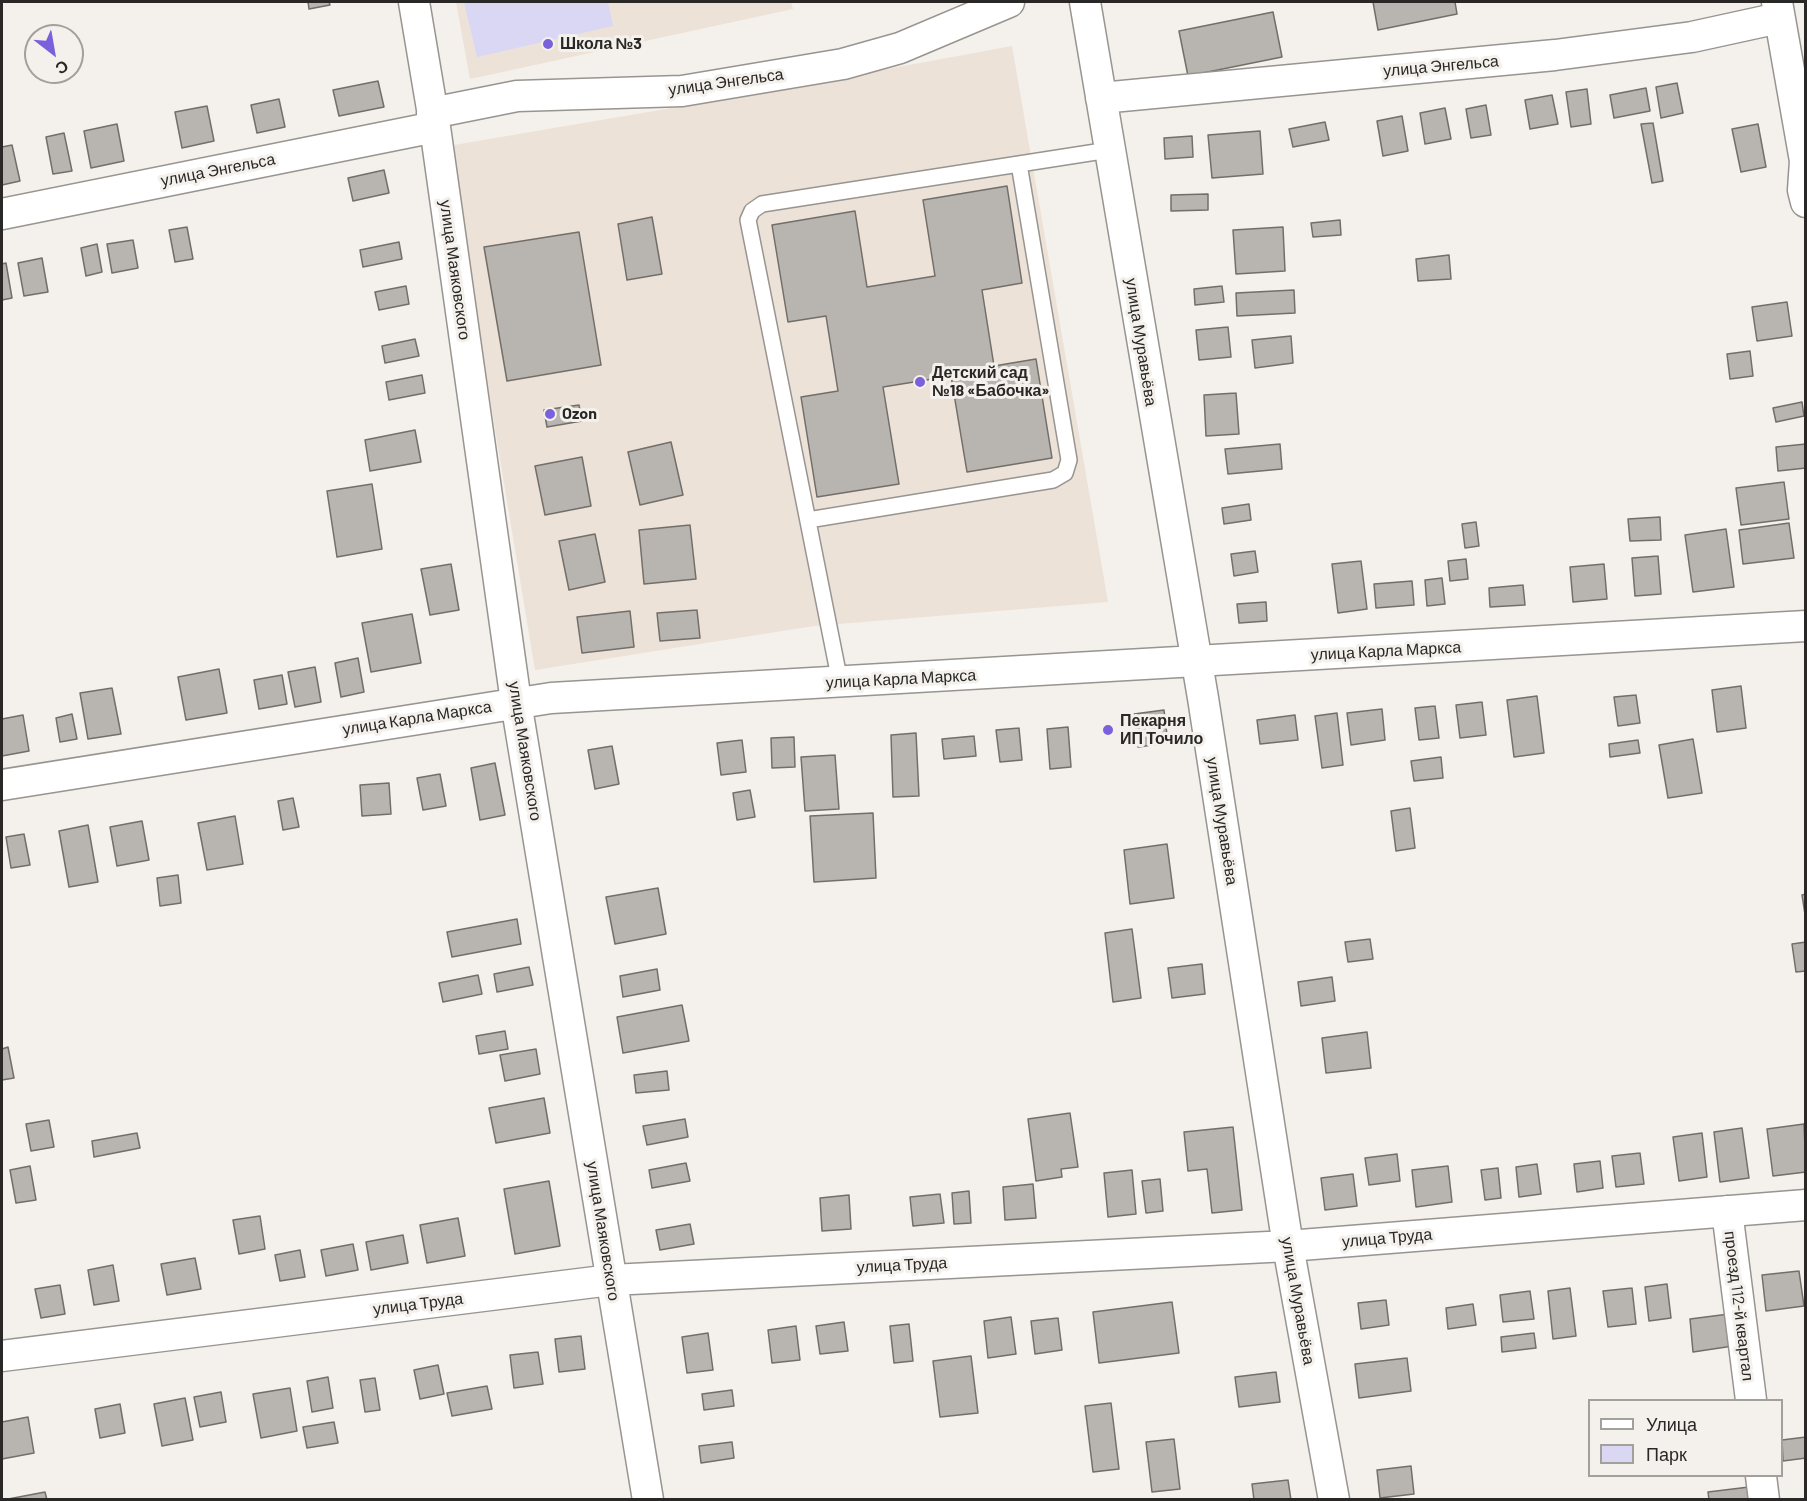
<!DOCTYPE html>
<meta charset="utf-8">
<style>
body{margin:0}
#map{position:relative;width:1807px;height:1501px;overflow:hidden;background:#f4f0eb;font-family:Barlow,sans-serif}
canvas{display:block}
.frame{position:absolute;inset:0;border:3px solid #292826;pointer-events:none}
.legend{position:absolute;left:1588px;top:1399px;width:195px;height:78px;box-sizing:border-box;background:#f4f0eb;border:2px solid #a3a09c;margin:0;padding:8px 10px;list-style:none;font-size:18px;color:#292826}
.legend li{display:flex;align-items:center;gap:12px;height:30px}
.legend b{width:30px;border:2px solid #a3a09c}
.north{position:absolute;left:24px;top:24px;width:60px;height:60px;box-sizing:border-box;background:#f4f0eb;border:2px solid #a3a09c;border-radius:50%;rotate:149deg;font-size:16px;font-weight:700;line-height:24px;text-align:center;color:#292826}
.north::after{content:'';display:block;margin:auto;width:21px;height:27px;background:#7a60da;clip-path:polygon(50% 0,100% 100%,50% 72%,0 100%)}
</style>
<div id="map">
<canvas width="1807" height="1501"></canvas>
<div class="frame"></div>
<ul class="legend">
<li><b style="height:8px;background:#fff"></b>Улица</li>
<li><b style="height:16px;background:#dad7f5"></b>Парк</li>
</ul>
<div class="north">С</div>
</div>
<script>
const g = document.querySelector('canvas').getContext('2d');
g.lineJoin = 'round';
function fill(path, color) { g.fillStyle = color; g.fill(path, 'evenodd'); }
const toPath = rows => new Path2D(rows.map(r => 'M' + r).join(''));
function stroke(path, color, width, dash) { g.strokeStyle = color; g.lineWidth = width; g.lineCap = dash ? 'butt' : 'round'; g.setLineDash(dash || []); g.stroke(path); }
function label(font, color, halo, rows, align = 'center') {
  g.font = font + ' Barlow,sans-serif'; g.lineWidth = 6; g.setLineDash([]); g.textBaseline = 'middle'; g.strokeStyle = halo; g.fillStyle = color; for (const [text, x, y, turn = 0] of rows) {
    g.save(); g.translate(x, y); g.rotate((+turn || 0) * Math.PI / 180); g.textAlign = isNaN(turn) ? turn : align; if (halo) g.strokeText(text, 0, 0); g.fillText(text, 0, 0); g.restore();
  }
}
fill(toPath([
 [456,2,791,2,793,9,470,79],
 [1012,46,1108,602,814,626,535,670,448,146,719,100]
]), '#ece2d7');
fill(toPath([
 [464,2,608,2,613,26,477,57]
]), '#dad7f5');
const building = toPath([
 [308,2,329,2,330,5,309,9,308,2],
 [1373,2,1455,2,1457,14,1378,30,1373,2],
 [1273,12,1282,57,1188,76,1179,31,1273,12],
 [378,81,384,107,339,116,333,90,378,81],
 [1677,83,1683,113,1661,118,1656,87,1677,83],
 [1646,88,1650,111,1614,118,1610,95,1646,88],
 [1587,89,1591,124,1571,127,1566,92,1587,89],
 [1552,95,1558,124,1530,129,1525,100,1552,95],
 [279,99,285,127,257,133,251,105,279,99],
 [1486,105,1491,135,1471,138,1466,109,1486,105],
 [207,106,214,141,182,148,175,112,207,106],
 [1445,108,1451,139,1425,144,1420,113,1445,108],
 [1402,116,1408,151,1383,156,1377,121,1402,116],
 [1325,122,1329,140,1293,147,1289,129,1325,122],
 [1653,123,1663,181,1652,183,1641,124,1653,123],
 [117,124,124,161,91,168,84,131,117,124],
 [1758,124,1766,167,1741,172,1732,129,1758,124],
 [1260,131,1263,174,1212,178,1208,135,1260,131],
 [64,133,72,171,53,174,46,137,64,133],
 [1192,136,1193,157,1165,159,1164,138,1192,136],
 [12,145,20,181,2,185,2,147,12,145],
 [384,170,389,193,353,201,348,178,384,170],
 [1007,186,1022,283,982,290,994,366,1036,359,1052,458,967,472,951,376,883,387,899,484,817,497,801,397,838,391,826,316,788,322,772,225,855,211,867,287,935,276,923,200,1007,186],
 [1208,194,1208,210,1171,211,1171,195,1208,194],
 [652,217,662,274,627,280,618,224,652,217],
 [1340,220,1341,235,1313,237,1311,223,1340,220],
 [187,227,193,259,175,262,169,230,187,227],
 [1283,227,1285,271,1236,274,1233,230,1283,227],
 [579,232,601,365,507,381,484,247,579,232],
 [133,240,138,268,112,273,107,244,133,240],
 [399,242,402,259,363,267,360,250,399,242],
 [97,244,102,272,86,276,81,248,97,244],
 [1449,255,1451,279,1418,281,1416,259,1449,255],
 [42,258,48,292,24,296,18,263,42,258],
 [6,263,12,298,2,300,2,264,6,263],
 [406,286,409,304,379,310,375,292,406,286],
 [1222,286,1224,302,1195,305,1194,289,1222,286],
 [1294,290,1295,313,1237,316,1236,293,1294,290],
 [1787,302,1792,336,1757,341,1752,307,1787,302],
 [1228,327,1231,357,1199,360,1196,330,1228,327],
 [1291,336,1293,363,1255,368,1252,340,1291,336],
 [415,339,419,356,385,363,382,346,415,339],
 [1750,351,1753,376,1730,379,1727,354,1750,351],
 [422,375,425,393,389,400,386,382,422,375],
 [1236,393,1239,434,1206,436,1204,395,1236,393],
 [1802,402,1804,416,1776,422,1773,408,1802,402],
 [579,405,582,421,547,427,544,410,579,405],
 [415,430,421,462,370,471,365,440,415,430],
 [671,442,683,495,640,505,628,452,671,442],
 [1280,444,1282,469,1228,474,1225,449,1280,444],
 [1806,444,1806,468,1778,471,1776,447,1806,444],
 [582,457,591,506,545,515,535,466,582,457],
 [1784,482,1789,519,1741,525,1736,488,1784,482],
 [372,484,382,549,337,557,327,491,372,484],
 [1249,504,1251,520,1224,524,1222,508,1249,504],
 [1660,517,1661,540,1630,541,1628,519,1660,517],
 [1476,522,1479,546,1465,548,1462,524,1476,522],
 [1789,523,1794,558,1743,564,1739,530,1789,523],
 [690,525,696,579,644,584,639,530,690,525],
 [1726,529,1734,587,1693,592,1685,535,1726,529],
 [595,534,605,582,569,590,559,541,595,534],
 [1255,551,1258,572,1234,576,1231,554,1255,551],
 [1658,556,1661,594,1635,596,1632,558,1658,556],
 [1466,559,1468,579,1450,581,1448,561,1466,559],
 [1361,561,1367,609,1338,613,1332,564,1361,561],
 [451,564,459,610,430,615,421,569,451,564],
 [1604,564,1607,599,1573,602,1570,567,1604,564],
 [1442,578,1445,604,1427,606,1425,580,1442,578],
 [1412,581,1414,605,1376,608,1374,584,1412,581],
 [1523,585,1525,605,1490,607,1489,588,1523,585],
 [1266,602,1267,621,1239,623,1237,604,1266,602],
 [697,610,700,638,660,641,657,613,697,610],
 [630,611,634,647,582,653,577,617,630,611],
 [412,614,421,663,371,672,362,623,412,614],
 [358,658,364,692,341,697,335,663,358,658],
 [315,667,321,702,295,707,288,672,315,667],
 [219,669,227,713,186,720,178,677,219,669],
 [282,675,287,704,259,709,254,680,282,675],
 [1741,686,1746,728,1717,732,1712,690,1741,686],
 [112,688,121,734,88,739,80,693,112,688],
 [1636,695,1640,723,1618,726,1614,697,1636,695],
 [1537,696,1544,753,1514,757,1507,700,1537,696],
 [1482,702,1486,735,1460,738,1456,705,1482,702],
 [1435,706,1439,738,1419,740,1415,708,1435,706],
 [1382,709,1385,740,1351,745,1347,713,1382,709],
 [1164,710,1168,743,1138,747,1134,714,1164,710],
 [1337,713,1343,765,1322,768,1315,716,1337,713],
 [72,714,77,739,60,742,56,718,72,714],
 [23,715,29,751,2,756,2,719,23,715],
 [1295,715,1298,740,1260,744,1257,720,1295,715],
 [1068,727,1071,767,1050,769,1047,729,1068,727],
 [1019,728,1022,760,1000,762,996,730,1019,728],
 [916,733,919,796,893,797,891,735,916,733],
 [974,736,976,756,944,759,942,739,974,736],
 [794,737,795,767,772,768,771,738,794,737],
 [1693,739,1702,793,1668,798,1659,745,1693,739],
 [742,740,746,772,721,775,717,743,742,740],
 [1638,740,1640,753,1610,757,1609,744,1638,740],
 [612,746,619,784,595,789,588,750,612,746],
 [835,755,839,809,805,811,801,757,835,755],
 [1441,757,1443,778,1414,781,1411,761,1441,757],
 [495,763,505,815,480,820,471,768,495,763],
 [440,774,446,806,423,810,417,778,440,774],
 [389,783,391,814,362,816,360,785,389,783],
 [750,790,755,817,737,820,733,793,750,790],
 [293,798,299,827,283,830,278,801,293,798],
 [1410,808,1415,848,1396,851,1391,811,1410,808],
 [873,813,876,878,814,882,810,816,873,813],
 [235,816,243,864,207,870,198,823,235,816],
 [142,821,149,860,117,866,110,827,142,821],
 [88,825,98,882,69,887,59,831,88,825],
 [24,834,30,865,11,868,6,837,24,834],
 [1167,844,1174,898,1130,904,1124,850,1167,844],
 [178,875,181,903,160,906,157,878,178,875],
 [658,888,666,934,615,944,606,897,658,888],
 [1806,894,1806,921,1802,895,1806,894],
 [517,919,521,944,452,957,447,932,517,919],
 [1132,929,1141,998,1113,1002,1105,933,1132,929],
 [1370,939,1373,959,1348,962,1345,942,1370,939],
 [1806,942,1806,971,1796,972,1792,944,1806,942],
 [1202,964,1205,994,1172,998,1168,968,1202,964],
 [529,967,533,985,497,992,494,974,529,967],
 [657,969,660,990,623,997,620,976,657,969],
 [478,975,482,994,443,1002,439,983,478,975],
 [1332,977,1335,1001,1301,1006,1298,982,1332,977],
 [682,1005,689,1041,623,1053,617,1017,682,1005],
 [505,1031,508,1049,479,1054,476,1036,505,1031],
 [1367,1032,1371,1068,1326,1073,1322,1038,1367,1032],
 [8,1047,14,1078,2,1080,2,1049,8,1047],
 [536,1049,540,1074,505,1081,500,1055,536,1049],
 [667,1071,669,1090,636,1093,634,1075,667,1071],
 [544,1098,550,1133,496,1143,489,1108,544,1098],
 [1070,1113,1078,1167,1061,1169,1062,1177,1036,1181,1028,1119,1070,1113],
 [685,1119,688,1137,647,1145,643,1126,685,1119],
 [49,1120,54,1147,31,1151,26,1124,49,1120],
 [1804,1124,1806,1172,1773,1176,1767,1129,1804,1124],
 [1233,1127,1242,1210,1212,1213,1207,1169,1188,1171,1184,1132,1233,1127],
 [1742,1128,1749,1178,1720,1182,1714,1132,1742,1128],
 [137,1133,140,1148,94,1157,92,1141,137,1133],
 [1702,1133,1707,1177,1679,1181,1673,1137,1702,1133],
 [1640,1153,1644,1184,1616,1187,1612,1156,1640,1153],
 [1397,1154,1400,1181,1369,1185,1365,1158,1397,1154],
 [1600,1161,1603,1188,1577,1192,1574,1164,1600,1161],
 [686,1163,690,1181,652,1188,649,1170,686,1163],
 [1537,1164,1541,1194,1519,1197,1516,1167,1537,1164],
 [30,1166,36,1200,16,1203,10,1170,30,1166],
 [1448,1166,1452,1202,1416,1207,1412,1170,1448,1166],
 [1498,1168,1501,1198,1485,1200,1481,1170,1498,1168],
 [1132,1170,1136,1214,1108,1217,1104,1173,1132,1170],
 [1353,1174,1357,1206,1325,1210,1321,1178,1353,1174],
 [1160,1179,1163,1211,1146,1213,1142,1181,1160,1179],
 [549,1181,560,1246,515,1254,504,1189,549,1181],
 [1033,1184,1036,1218,1005,1220,1003,1187,1033,1184],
 [969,1191,971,1223,954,1224,952,1193,969,1191],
 [940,1194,944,1223,913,1226,910,1197,940,1194],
 [849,1195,851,1229,822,1231,820,1198,849,1195],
 [260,1216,265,1249,239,1254,233,1220,260,1216],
 [458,1218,465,1256,427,1263,420,1225,458,1218],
 [690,1224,694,1244,660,1250,656,1230,690,1224],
 [403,1235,408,1263,371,1270,366,1242,403,1235],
 [353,1244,358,1270,326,1276,321,1250,353,1244],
 [300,1250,305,1277,280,1281,275,1255,300,1250],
 [195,1258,201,1289,167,1295,161,1264,195,1258],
 [113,1265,119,1301,94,1305,88,1270,113,1265],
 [1799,1271,1804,1306,1766,1311,1762,1275,1799,1271],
 [1667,1284,1671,1318,1649,1321,1645,1287,1667,1284],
 [60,1285,65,1314,41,1318,35,1289,60,1285],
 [1570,1288,1576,1336,1553,1339,1548,1291,1570,1288],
 [1632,1288,1636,1324,1608,1327,1603,1291,1632,1288],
 [1530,1291,1534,1319,1503,1322,1500,1295,1530,1291],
 [1386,1300,1389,1325,1361,1329,1358,1303,1386,1300],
 [1172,1302,1179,1353,1099,1363,1093,1312,1172,1302],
 [1473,1304,1476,1325,1448,1329,1446,1308,1473,1304],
 [1729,1314,1733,1346,1693,1352,1690,1319,1729,1314],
 [1011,1317,1016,1354,988,1358,984,1321,1011,1317],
 [1058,1318,1062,1350,1035,1354,1031,1321,1058,1318],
 [844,1322,848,1351,820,1354,816,1326,844,1322],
 [909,1324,913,1361,894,1363,890,1326,909,1324],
 [796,1326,800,1360,772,1363,768,1330,796,1326],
 [708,1333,713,1370,687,1373,682,1337,708,1333],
 [1534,1333,1536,1348,1502,1352,1501,1337,1534,1333],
 [581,1336,585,1369,559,1372,555,1339,581,1336],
 [538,1352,543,1384,514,1388,510,1355,538,1352],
 [971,1356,978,1413,940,1417,933,1361,971,1356],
 [1407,1358,1411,1391,1359,1398,1355,1364,1407,1358],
 [438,1365,444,1394,420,1399,414,1370,438,1365],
 [1276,1372,1280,1402,1239,1407,1235,1377,1276,1372],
 [328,1377,333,1408,312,1412,307,1381,328,1377],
 [375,1378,380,1410,365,1412,360,1380,375,1378],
 [487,1386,492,1409,452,1416,447,1393,487,1386],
 [290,1388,297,1431,261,1438,253,1394,290,1388],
 [732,1390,734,1406,704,1410,702,1394,732,1390],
 [221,1392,226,1422,200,1427,194,1397,221,1392],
 [185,1398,193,1440,162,1446,154,1404,185,1398],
 [1111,1403,1119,1469,1093,1472,1085,1406,1111,1403],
 [120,1404,125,1433,100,1438,95,1409,120,1404],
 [28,1417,34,1453,2,1459,2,1422,28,1417],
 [334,1422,338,1443,307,1448,303,1427,334,1422],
 [1806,1437,1806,1458,1783,1461,1782,1440,1806,1437],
 [1174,1439,1180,1489,1152,1492,1146,1442,1174,1439],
 [732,1442,734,1458,701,1463,699,1446,732,1442],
 [1411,1466,1414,1494,1380,1498,1377,1470,1411,1466],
 [1288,1480,1291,1500,1254,1500,1252,1484,1288,1480],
 [1749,1487,1750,1500,1709,1500,1708,1492,1749,1487],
 [45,1492,47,1500,3,1500,45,1492]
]);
fill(building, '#b8b4af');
stroke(building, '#726e69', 1.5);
const lane = toPath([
 [808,520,1053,480,1065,473,1069,460,1019,164],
 [840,682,748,220,752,211,762,204,1109,150]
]);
const street = toPath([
 [414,2,435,127,516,702,648,1500],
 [1085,2,1203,698,1288,1246,1334,1500],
 [1777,2,1805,161,1803,190,1806,202],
 [1101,98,1555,55,1692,37,1779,18],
 [432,113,517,96,682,91,843,64,900,48,1009,2],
 [2,214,435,127],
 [2,785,551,698,1806,626],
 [1727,1211,1751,1400],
 [2,1356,611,1280,1288,1246,1806,1205],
 [1761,1476,1764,1500]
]);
stroke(lane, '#989490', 18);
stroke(street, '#989490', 33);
stroke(lane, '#fff', 15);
stroke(street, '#fff', 30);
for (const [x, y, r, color] of [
 [548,44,6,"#7a60da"],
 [920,382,6,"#7a60da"],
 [550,414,6,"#7a60da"],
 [1108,730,6,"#7a60da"]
]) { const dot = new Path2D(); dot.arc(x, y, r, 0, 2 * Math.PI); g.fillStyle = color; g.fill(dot); stroke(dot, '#f4f0eb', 2); }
label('bold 16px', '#292826', '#f4f0eb', [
 ["Школа №3",560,44],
 ["Детский сад",932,373],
 ["№18 «Бабочка»",932,391],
 ["Ozon",562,414],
 ["Пекарня",1120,721],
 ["ИП Точило",1120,739]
], 'left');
label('16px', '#292826', '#f4f0eb', [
 ["улица Энгельса",1441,66,-5],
 ["улица Энгельса",726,82,-8],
 ["улица Энгельса",218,170,-11],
 ["улица Маяковского",455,270,82],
 ["улица Муравьёва",1141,342,81],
 ["улица Карла Маркса",1386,651,-3],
 ["улица Карла Маркса",901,679,-3],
 ["улица Карла Маркса",417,718,-9],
 ["улица Маяковского",525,751,81],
 ["улица Муравьёва",1222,821,81],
 ["улица Маяковского",603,1231,81],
 ["улица Труда",1387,1238,-5],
 ["улица Труда",902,1265,-3],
 ["улица Муравьёва",1298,1301,80],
 ["улица Труда",418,1304,-7],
 ["проезд 112-й квартал",1739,1306,83]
]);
</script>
